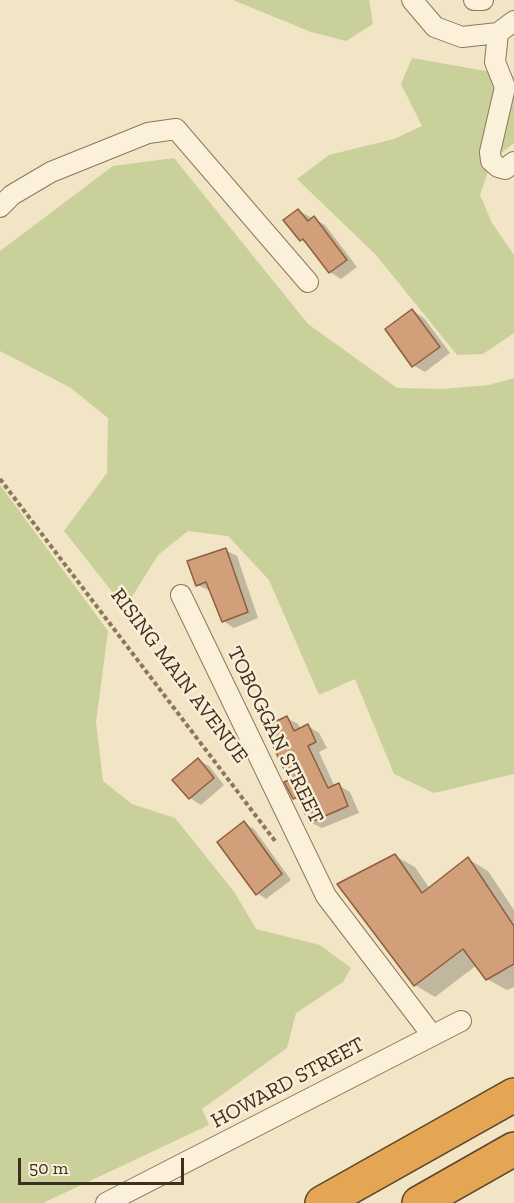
<!DOCTYPE html>
<style>
body{margin:0}
#map{position:relative;width:514px;height:1203px;overflow:hidden;background:#f1e5c6;font-family:"Zilla Slab",serif}
canvas{display:block}
.scale{position:absolute;left:18px;top:1158px;width:166px;height:27px;box-sizing:border-box;border:3px solid #3d2e1f;border-top:0;padding-left:8px;font-size:18px;line-height:21px;white-space:nowrap;color:#3d2e1f;-webkit-text-stroke:4px #f8eed6;paint-order:stroke}
</style>
<div id="map">
<canvas width="514" height="1203"></canvas>
<div class="scale">50 m</div>
</div>
<script>
const g = document.querySelector('canvas').getContext('2d');
g.lineJoin = 'round';
function fill(path, color) { g.fillStyle = color; g.fill(path, 'evenodd'); }
const toPath = rows => new Path2D(rows.map(r => 'M' + r).join(''));
function stroke(path, color, width, dash) { g.strokeStyle = color; g.lineWidth = width; g.lineCap = dash ? 'butt' : 'round'; g.setLineDash(dash || []); g.stroke(path); }
function label(font, color, halo, rows, align = 'center') {
  g.font = font + ' "Zilla Slab",serif'; g.lineWidth = 5; g.setLineDash([]); g.textBaseline = 'middle'; g.strokeStyle = halo; g.fillStyle = color; for (const [text, x, y, turn = 0] of rows) {
    g.save(); g.translate(x, y); g.rotate((+turn || 0) * Math.PI / 180); g.textAlign = isNaN(turn) ? turn : align; if (halo) g.strokeText(text, 0, 0); g.fillText(text, 0, 0); g.restore();
  }
}
fill(toPath([
 [233,0,369,0,373,24,346,41,311,32],
 [412,58,514,76,514,143,492,160,480,195,492,223,514,255,514,333,483,354,457,355,376,255,297,179,329,155,394,139,422,126,401,84],
 [174,158,308,324,397,388,442,389,489,385,514,378,514,774,434,793,394,774,355,679,319,695,269,580,228,536,188,531,158,555,125,608,64,531,107,473,108,418,71,388,0,351,0,251,113,166],
 [0,485,108,631,96,722,103,781,132,804,175,818,235,893,256,929,320,945,351,968,343,982,296,1013,287,1048,202,1109,209,1125,43,1203,0,1203]
]), '#c9d099');
fill(toPath([
 [299,211,325,225,357,267,341,279,330,272,309,245,301,240],
 [413,311,424,318,450,353,425,372,413,365],
 [225,550,237,556,258,618,234,628,223,621,211,591,197,585],
 [287,718,298,724,301,730,308,726,319,733,327,748,319,752,335,787,338,785,350,792,359,813,322,828,310,822,303,803,294,798],
 [198,760,209,766,224,785,201,805,190,798],
 [244,823,254,829,291,880,266,899,257,893],
 [395,856,415,867,430,889,468,859,488,871,514,910,514,987,507,990,487,979,477,965,435,997,415,985]
]), '#0003');
const building = toPath([
 [298,209,308,221,314,216,347,260,329,273,303,239,300,241,283,220,298,209],
 [412,309,440,347,412,367,385,329,412,309],
 [226,548,248,612,222,622,206,582,196,586,187,561,226,548],
 [287,716,294,731,308,724,316,742,308,746,328,788,339,783,348,806,309,823,298,797,293,799,284,782,289,780,264,727,287,716],
 [198,758,214,778,189,799,172,780,198,758],
 [244,821,282,874,256,895,217,842,244,821],
 [395,854,422,893,468,857,514,926,514,964,486,980,463,949,414,986,337,884,395,854]
]);
fill(building, '#d19f7a');
stroke(building, '#8e5f3e', 1.5);
const street = toPath([
 [412,0,435,27,462,37,498,33,514,21],
 [474,0,483,0],
 [498,33,495,62,505,87,490,152,491,161,498,167,505,169,514,162],
 [0,207,12,195,51,172,148,133,176,129,308,282],
 [181,595,326,896,432,1035],
 [106,1203,461,1021]
]);
const highway = toPath([
 [322,1203,514,1095],
 [419,1203,514,1149]
]);
stroke(street, '#8e765a', 22);
stroke(highway, '#5b442e', 36);
stroke(toPath([
 [0,479,275,841]
]), '#8e765a', 4, [4.5, 3]);
stroke(street, '#fbf1da', 20);
stroke(highway, '#e4a653', 33);
label('21px', '#3d2e1f', '#f8eed6', [
 ["RISING MAIN AVENUE",179,676,53],
 ["TOBOGGAN STREET",275,735,64],
 ["HOWARD STREET",288,1083,-28]
]);
</script>
